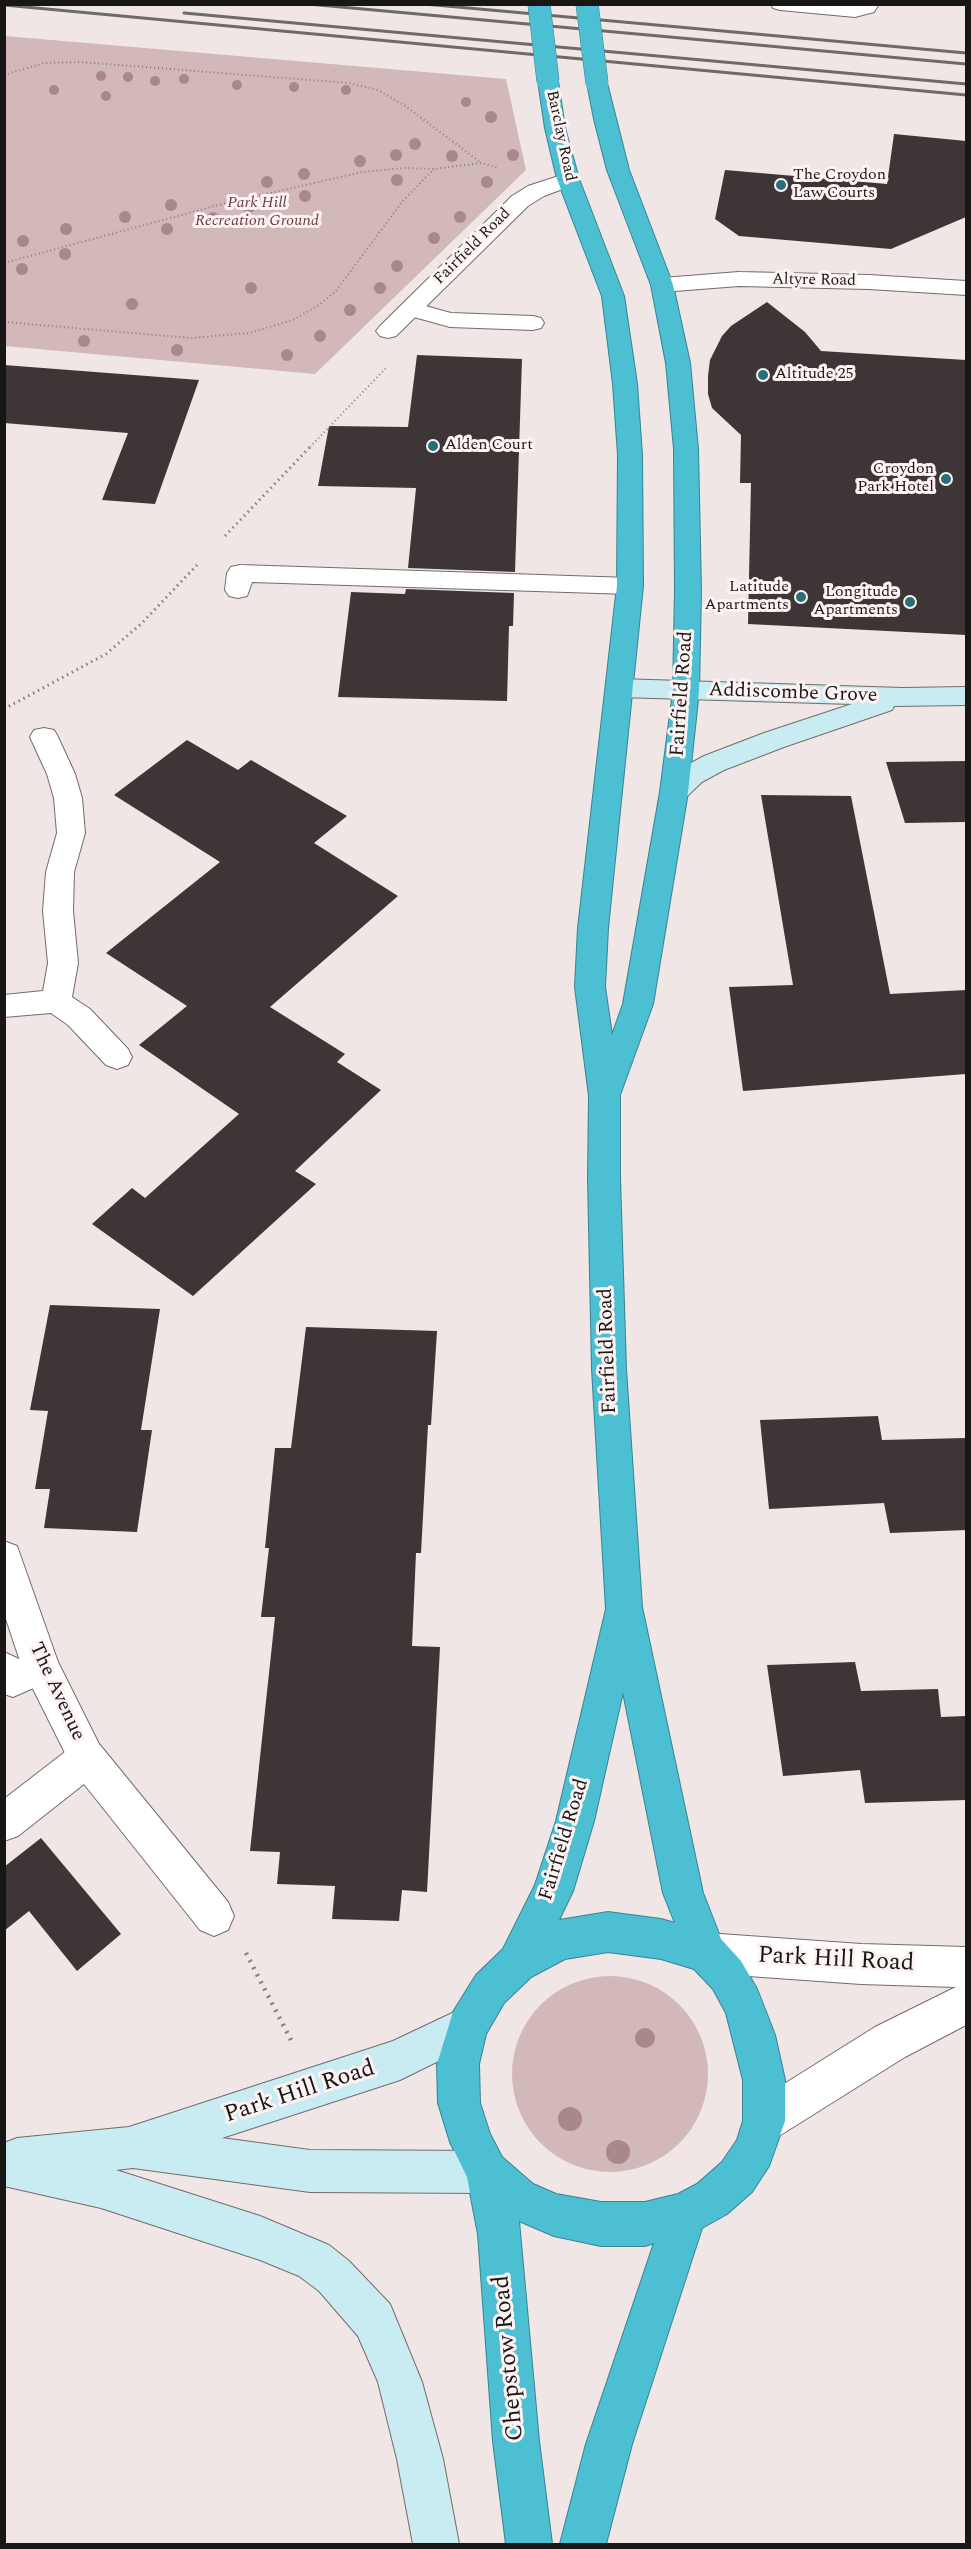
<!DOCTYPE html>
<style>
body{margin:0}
#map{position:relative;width:971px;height:2549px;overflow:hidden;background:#f0e6e6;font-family:Spectral,serif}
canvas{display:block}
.frame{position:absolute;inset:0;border:6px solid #191616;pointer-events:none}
</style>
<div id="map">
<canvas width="971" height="2549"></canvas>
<div class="frame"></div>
</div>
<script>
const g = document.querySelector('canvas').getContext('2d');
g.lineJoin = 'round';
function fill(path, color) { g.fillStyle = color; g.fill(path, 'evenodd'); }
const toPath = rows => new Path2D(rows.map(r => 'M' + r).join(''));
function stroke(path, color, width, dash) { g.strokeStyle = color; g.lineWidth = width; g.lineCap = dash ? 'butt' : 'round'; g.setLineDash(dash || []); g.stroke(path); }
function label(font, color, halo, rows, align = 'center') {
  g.font = font + ' Spectral,serif'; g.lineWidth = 6; g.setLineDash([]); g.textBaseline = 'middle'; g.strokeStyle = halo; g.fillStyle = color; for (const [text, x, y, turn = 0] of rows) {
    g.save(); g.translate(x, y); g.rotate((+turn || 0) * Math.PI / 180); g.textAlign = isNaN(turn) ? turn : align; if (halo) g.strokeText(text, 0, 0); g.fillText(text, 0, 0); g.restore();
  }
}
fill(toPath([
 [5,36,506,79,526,170,315,374,5,346],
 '512 2074a98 98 0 1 1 196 0a98 98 0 1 1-196 0Z'
]), '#d3b8b9');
fill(toPath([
 [894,134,966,141,966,217,891,249,739,236,715,219,725,170,887,184],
 [767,302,805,332,821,351,966,360,966,635,748,624,751,483,740,483,741,435,712,408,708,394,708,376,710,360,722,336,731,326],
 [417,355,522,359,515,572,408,568,416,488,318,486,329,426,408,427],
 [4,365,199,380,155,504,102,500,128,433,4,423],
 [406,589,514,593,513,626,509,626,507,701,338,697,351,592,405,594],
 [187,740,238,770,251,760,347,816,314,843,398,896,270,1007,345,1054,337,1062,381,1090,295,1171,316,1184,193,1296,92,1224,132,1188,145,1198,239,1114,139,1045,187,1006,106,953,220,862,114,795],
 [966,761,966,822,905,823,886,762],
 [761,795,851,796,890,994,966,990,966,1074,743,1091,729,987,793,985],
 [50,1305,160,1309,141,1430,152,1430,137,1532,44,1528,50,1489,35,1489,48,1411,30,1410],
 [306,1327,437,1331,431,1425,428,1425,421,1553,416,1553,412,1646,440,1647,427,1892,402,1890,399,1921,332,1919,335,1886,277,1884,280,1852,250,1851,275,1617,261,1617,269,1548,265,1548,275,1448,291,1448],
 [878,1416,882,1440,966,1438,966,1530,890,1533,884,1503,769,1509,760,1420],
 [855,1662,861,1691,938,1689,941,1717,966,1716,966,1800,865,1803,860,1770,783,1776,767,1665],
 [41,1838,121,1934,77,1971,29,1911,4,1931,4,1867]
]), '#3e3636');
const lane = toPath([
 [771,4,855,5,879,4,874,12,855,17,780,10,773,8,771,4],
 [411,302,451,313,533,316,541,318,544,323,541,328,533,330,450,327,403,314,400,309,403,304,411,302],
 [240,565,630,578,639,580,643,586,639,592,630,594,252,582,247,596,238,598,229,596,225,590,227,573,231,567,240,565],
 [44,728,54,730,58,737,75,774,82,798,85,833,74,872,73,911,78,963,72,997,90,1009,128,1049,132,1057,128,1065,117,1069,106,1065,68,1025,51,1013,4,1017,4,995,43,991,48,963,43,911,46,872,57,833,54,798,47,774,30,737,34,730,44,728],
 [41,1650,54,1655,60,1667,54,1679,13,1697,4,1694,4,1652,19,1659,41,1650],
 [87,1740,100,1745,228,1902,234,1916,228,1930,214,1936,200,1930,84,1784,18,1836,4,1841,4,1799,74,1745,87,1740]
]);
const street = toPath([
 [568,173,576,174,579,179,576,184,544,196,528,206,396,336,388,338,380,336,376,331,380,326,512,196,528,186,568,173],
 [739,272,869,275,966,281,966,295,869,289,739,286,662,292,654,290,651,285,654,280,662,278,739,272],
 [4,1541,17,1546,58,1662,106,1758,100,1771,87,1776,74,1771,22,1667,4,1613,4,1541],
 [706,1933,861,1944,966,1947,966,2025,905,2057,779,2136,764,2142,749,2136,743,2121,749,2106,875,2027,956,1987,861,1984,706,1973,692,1967,686,1953,692,1939,706,1933]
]);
const secondary = toPath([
 [619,679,903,688,966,687,966,705,894,706,892,710,784,747,724,770,702,782,684,799,674,802,664,799,660,792,682,768,704,756,764,733,852,704,619,697,610,694,606,688,610,682,619,679],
 [467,2006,481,2012,487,2026,481,2040,400,2080,222,2138,310,2150,487,2151,502,2157,508,2172,502,2187,487,2193,310,2192,133,2168,116,2170,260,2216,329,2245,349,2261,390,2304,422,2382,443,2459,459,2544,413,2544,397,2459,378,2382,358,2336,319,2291,299,2276,260,2260,101,2208,4,2186,4,2143,17,2138,129,2127,393,2041,467,2006]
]);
const highway = toPath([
 [548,75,555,77,558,81,565,128,579,179,624,296,637,384,642,455,643,586,608,928,605,987,612,1035,623,1004,660,792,673,691,675,590,674,449,666,363,651,285,607,170,594,119,587,83,590,79,597,77,604,79,607,83,629,170,673,285,690,363,698,449,701,590,699,691,688,792,653,1004,620,1095,620,1178,626,1369,642,1607,703,1893,721,1939,741,1961,757,1989,775,2035,785,2080,785,2121,769,2166,752,2192,727,2214,702,2228,632,2444,606,2544,560,2544,586,2444,654,2243,645,2246,601,2246,554,2236,519,2221,539,2441,552,2544,506,2544,493,2441,478,2234,467,2177,450,2142,438,2103,437,2064,453,2012,476,1975,503,1949,535,1885,556,1821,606,1609,592,1369,588,1178,589,1096,575,987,578,928,617,586,618,455,613,384,602,296,557,179,545,128,538,81,541,77,548,75],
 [623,1692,663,1893,675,1923,661,1919,608,1912,559,1920,573,1891,594,1821,623,1692],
 [608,1952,661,1959,694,1969,713,1989,726,2013,743,2080,743,2121,737,2140,722,2162,697,2184,678,2194,645,2202,601,2202,556,2194,533,2184,502,2157,490,2134,480,2103,479,2064,486,2034,504,2003,531,1977,565,1959,608,1952]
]);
stroke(lane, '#756b6b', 2);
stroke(street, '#756b6b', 2);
stroke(secondary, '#756b6b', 2);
stroke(highway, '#3a8491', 2);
stroke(toPath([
 [4,75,44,63,81,62,348,83,378,90,404,105,480,162],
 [4,263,222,204,362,172,405,168,434,169,481,163,498,168],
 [4,322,191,338,249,333,293,320,319,305,336,291,402,202,434,169],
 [310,447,386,368]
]), '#857f7f', 2, [1, 3]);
stroke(toPath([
 [225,536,311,446],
 [4,709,106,654,142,623,197,565]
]), '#857f7f', 3, [1.5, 4]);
stroke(toPath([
 [246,1953,292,2042]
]), '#857f7f', 4.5, [2, 6]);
fill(lane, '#fff');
fill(street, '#fff');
fill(secondary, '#c9ecf2');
fill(highway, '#4cbfd3');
stroke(toPath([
 [308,4,966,64],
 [424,4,966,53],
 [4,5,966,95],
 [184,13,966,84]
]), '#6f6a6a', 3);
const highwayBridge = toPath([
 [539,4,548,81],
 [587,4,597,83]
]);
stroke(highwayBridge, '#3a8491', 23, []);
stroke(highwayBridge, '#4cbfd3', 22);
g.fillStyle = '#a8888b';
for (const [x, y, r] of [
 [101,76,5],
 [128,77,5],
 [184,79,5],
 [155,81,5],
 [237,85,5],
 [294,87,5],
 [54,90,5],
 [346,90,5],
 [106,96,5],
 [466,102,5],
 [491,117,6],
 [415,144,6],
 [396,155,6],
 [513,155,6],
 [452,156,6],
 [360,161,6],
 [304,174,6],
 [397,180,6],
 [267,182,6],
 [487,182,6],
 [305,196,6],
 [171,205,6],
 [249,207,6],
 [125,217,6],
 [460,217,6],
 [213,218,6],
 [66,229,6],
 [167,229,6],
 [434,238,6],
 [23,241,6],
 [65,254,6],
 [397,266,6],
 [22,269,6],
 [251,288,6],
 [380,288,6],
 [132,304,6],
 [350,310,6],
 [320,336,6],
 [84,341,6],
 [177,350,6],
 [287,355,6],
 [645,2038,10],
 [570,2119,12],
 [618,2152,12]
]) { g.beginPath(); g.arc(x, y, r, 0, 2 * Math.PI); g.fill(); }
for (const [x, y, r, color] of [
 [781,185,6,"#266e7a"],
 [763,375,6,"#266e7a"],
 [433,446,6,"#266e7a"],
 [946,479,6,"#266e7a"],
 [801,597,6,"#266e7a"],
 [910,602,6,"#266e7a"]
]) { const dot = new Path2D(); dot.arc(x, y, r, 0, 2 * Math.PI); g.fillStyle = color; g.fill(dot); stroke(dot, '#fef3f3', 2); }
label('16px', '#191616', '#fef3f3', [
 ["Barclay Road",560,136,78],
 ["Fairfield Road",473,247,-45],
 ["Altyre Road",814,281,1]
]);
label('16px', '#191616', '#fef3f3', [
 ["The Croydon",793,176],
 ["Law Courts",793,194],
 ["Altitude 25",775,375],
 ["Alden Court",445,446],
 ["Croydon",934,470,"right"],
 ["Park Hotel",934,488,"right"],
 ["Latitude",789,588,"right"],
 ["Apartments",789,606,"right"],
 ["Longitude",898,593,"right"],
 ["Apartments",898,611,"right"]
], 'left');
label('italic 16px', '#6e3b40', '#fef3f3', [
 ["Park Hill",257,204],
 ["Recreation Ground",257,222]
]);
label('20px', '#191616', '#fef3f3', [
 ["Fairfield Road",683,694,-86],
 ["Addiscombe Grove",793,694,2],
 ["Fairfield Road",609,1351,-92],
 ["The Avenue",56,1692,65],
 ["Fairfield Road",565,1840,-73]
]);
label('24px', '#191616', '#fef3f3', [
 ["Park Hill Road",836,1961,3],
 ["Park Hill Road",300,2093,-18],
 ["Chepstow Road",510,2358,-95]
]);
</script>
